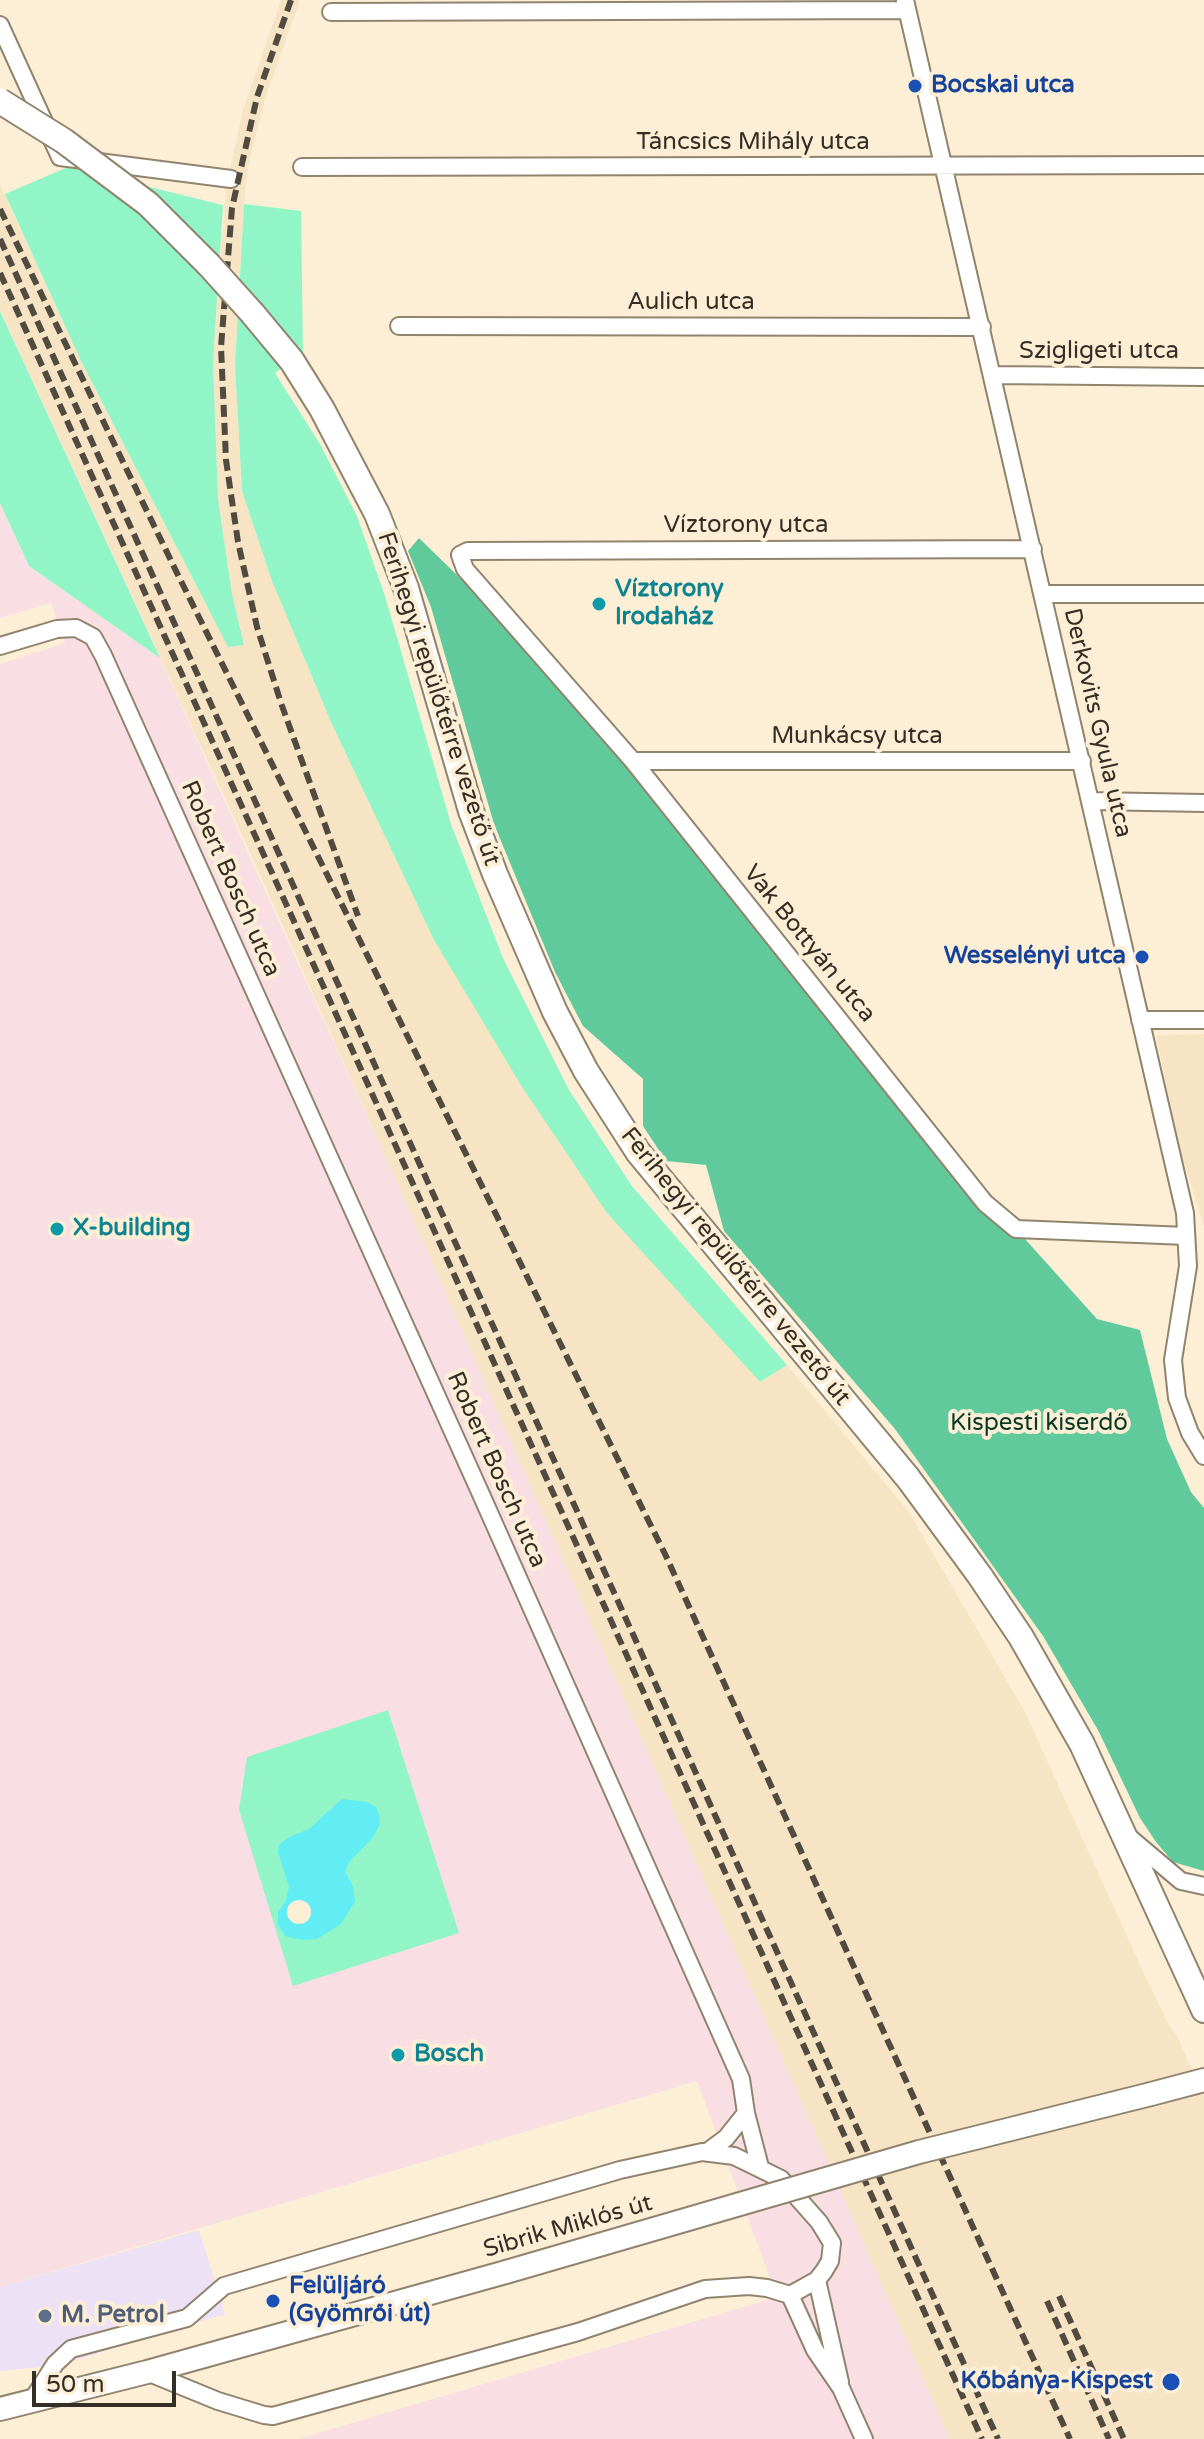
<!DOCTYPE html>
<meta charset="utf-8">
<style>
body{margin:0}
#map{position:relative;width:1204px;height:2439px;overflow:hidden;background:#fdefd6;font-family:"Varela Round",sans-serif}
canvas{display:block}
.scale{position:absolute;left:32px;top:2371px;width:144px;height:36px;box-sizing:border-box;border:4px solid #342e25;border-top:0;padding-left:10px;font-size:24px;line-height:28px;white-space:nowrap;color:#342e25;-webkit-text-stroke:6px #fdefd6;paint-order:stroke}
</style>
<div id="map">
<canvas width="1204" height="2439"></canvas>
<div class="scale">50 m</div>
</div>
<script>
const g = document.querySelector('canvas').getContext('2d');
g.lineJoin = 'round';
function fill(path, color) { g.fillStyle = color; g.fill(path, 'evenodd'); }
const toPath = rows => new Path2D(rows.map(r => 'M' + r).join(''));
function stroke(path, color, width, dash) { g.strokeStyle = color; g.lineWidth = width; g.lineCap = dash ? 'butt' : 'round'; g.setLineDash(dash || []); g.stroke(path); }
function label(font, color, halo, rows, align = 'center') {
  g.font = font + ' "Varela Round",sans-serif'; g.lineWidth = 8; g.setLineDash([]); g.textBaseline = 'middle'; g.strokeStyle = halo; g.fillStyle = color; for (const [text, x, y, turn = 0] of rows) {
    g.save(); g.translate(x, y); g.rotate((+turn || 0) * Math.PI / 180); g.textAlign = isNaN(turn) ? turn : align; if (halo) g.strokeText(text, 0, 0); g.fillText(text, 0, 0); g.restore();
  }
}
fill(toPath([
 [199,2230,225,2314,60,2365,0,2371,0,2287]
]), '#ede1f6');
fill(toPath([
 [0,503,29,566,160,658,388,1162,951,2439,298,2439,777,2297,697,2081,0,2287,0,664,65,643,51,603,0,618]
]), '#f9dfe4');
fill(toPath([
 [281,0,300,0,265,99,249,163,244,204,235,365,242,491,272,581,331,722,434,940,760,1382,787,1365,909,1512,1025,1712,1146,1978,1169,2025,1176,2034,1204,2096,1204,2439,950,2439,388,1162,247,846,0,310,0,184,81,361,228,647,244,644,232,594,218,499,213,363,226,187,243,110],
 [1204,1034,1204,1227,1178,1143,1156,1035]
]), '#f7e4c5');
fill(toPath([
 [68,167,223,205,213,363,218,499,232,594,244,645,228,647,81,361,5,194],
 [244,204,301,211,303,353,275,373,320,444,357,516,385,596,451,824,503,958,569,1090,632,1186,787,1365,760,1382,607,1213,522,1087,434,940,331,722,272,581,242,491,235,365],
 [0,311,160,658,29,566,0,503],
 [388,1710,459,1933,293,1986,239,1810,247,1757]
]), '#92f5c7');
fill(toPath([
 [419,538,460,578,498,606,1016,1229,1097,1319,1140,1330,1167,1439,1191,1492,1204,1508,1204,1871,1173,1862,1156,1842,1140,1818,1098,1730,1043,1636,895,1429,724,1231,706,1165,666,1161,643,1126,643,1079,583,1026,555,972,494,824,431,607,408,551]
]), '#60ca9c');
fill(toPath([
 [342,1799,367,1802,376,1807,380,1817,379,1826,373,1837,350,1861,345,1871,353,1887,355,1901,341,1924,317,1939,301,1940,285,1936,278,1925,278,1912,286,1900,289,1887,278,1852,279,1845,287,1838,309,1829]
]), '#61edf3');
fill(toPath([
 '287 1912a12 12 0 1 1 24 0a12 12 0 1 1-24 0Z'
]), '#fdefd6');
const street = toPath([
 [905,0,1185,1213,1188,1266,1173,1360,1177,1398,1190,1433,1204,1456],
 [331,12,907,10],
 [0,25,60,157,231,179],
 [302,167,1204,165],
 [399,326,982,327],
 [993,375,1204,377],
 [1033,549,468,551,460,555,465,569,633,761,985,1203,1016,1229,1186,1236],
 [1043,594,1204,594],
 [0,646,57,629,76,628,93,637,103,655,480,1492,741,2079,746,2113,760,2167],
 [633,761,1082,761],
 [1091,801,1204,803],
 [1140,1020,1204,1020],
 [1130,1838,1181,1881,1204,1886],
 [707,2152,726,2138,746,2113],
 [817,2280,840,2382],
 [790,2295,815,2350,841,2388,864,2439],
 [31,2402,55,2364,71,2349,187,2318,224,2286,620,2170,702,2152,734,2156,781,2179,819,2222,832,2243,830,2261,824,2271,817,2280,790,2295,767,2288,749,2286,705,2289,578,2332,273,2416,264,2415,218,2401,147,2372]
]);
const secondary = toPath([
 [1151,2094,1204,2080],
 [0,2409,147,2372,506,2272]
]);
const primary = toPath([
 [253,314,292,361,322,409,377,514,406,588,471,811,495,874,555,1012,586,1071,638,1152,908,1478,980,1576,1021,1637,1082,1744,1204,2010]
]);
stroke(street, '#91846e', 20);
stroke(secondary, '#91846e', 26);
stroke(primary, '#91846e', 28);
stroke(street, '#fff', 16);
stroke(secondary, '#fff', 22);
stroke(primary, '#fff', 24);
stroke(toPath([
 [291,0,257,97,232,208,221,347,226,460,238,542,257,627,281,703,358,916],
 [0,209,178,575,665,1554,1070,2439],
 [0,239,998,2439],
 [0,273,982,2439],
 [1059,2296,1124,2439],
 [1047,2301,1109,2439]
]), '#514a3f', 6, [12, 6]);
const secondaryBridge = toPath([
 [506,2272,919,2152,1151,2094]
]);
const primaryBridge = toPath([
 [0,101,64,141,148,204,209,265,253,314]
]);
stroke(secondaryBridge, '#91846e', 26, []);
stroke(primaryBridge, '#91846e', 28, []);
stroke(secondaryBridge, '#fff', 22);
stroke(primaryBridge, '#fff', 24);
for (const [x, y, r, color] of [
 [915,86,8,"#1a4fb4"],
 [599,604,8,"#0f9aa8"],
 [1142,957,8,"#1a4fb4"],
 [57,1229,8,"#0f9aa8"],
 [398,2055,8,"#0f9aa8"],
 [273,2301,8,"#1a4fb4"],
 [45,2316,8,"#5c6f8a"],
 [1171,2382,10,"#1a4fb4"]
]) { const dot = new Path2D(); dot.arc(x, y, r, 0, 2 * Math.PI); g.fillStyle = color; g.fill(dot); stroke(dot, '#fdefd6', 3); }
label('bold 24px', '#164399', '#fdefd6', [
 ["Bocskai utca",931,86],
 ["Wesselényi utca",1126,957,"right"],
 ["Felüljáró",289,2287],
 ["(Gyömrői út)",289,2315],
 ["Kőbánya-Kispest",1153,2382,"right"]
], 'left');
label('24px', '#342e25', '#fdefd6', [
 ["Táncsics Mihály utca",753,143],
 ["Aulich utca",691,303],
 ["Szigligeti utca",1099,352],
 ["Víztorony utca",746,526],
 ["Ferihegyi repülőtérre vezető út",438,699,72],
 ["Derkovits Gyula utca",1097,723,77],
 ["Munkácsy utca",857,737],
 ["Robert Bosch utca",230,879,66],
 ["Vak Bottyán utca",809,944,51],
 ["Ferihegyi repülőtérre vezető út",735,1267,51],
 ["Robert Bosch utca",496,1470,66],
 ["Sibrik Miklós út",568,2227,-16]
]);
label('bold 24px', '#0d838f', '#fdefd6', [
 ["Víztorony",615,590],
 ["Irodaház",615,618],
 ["X-building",73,1229],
 ["Bosch",414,2055]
], 'left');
label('24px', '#0a3a27', '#fdefd6', [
 ["Kispesti kiserdő",1039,1424]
]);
label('bold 24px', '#4e5e75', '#fdefd6', [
 ["M. Petrol",61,2316]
], 'left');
</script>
